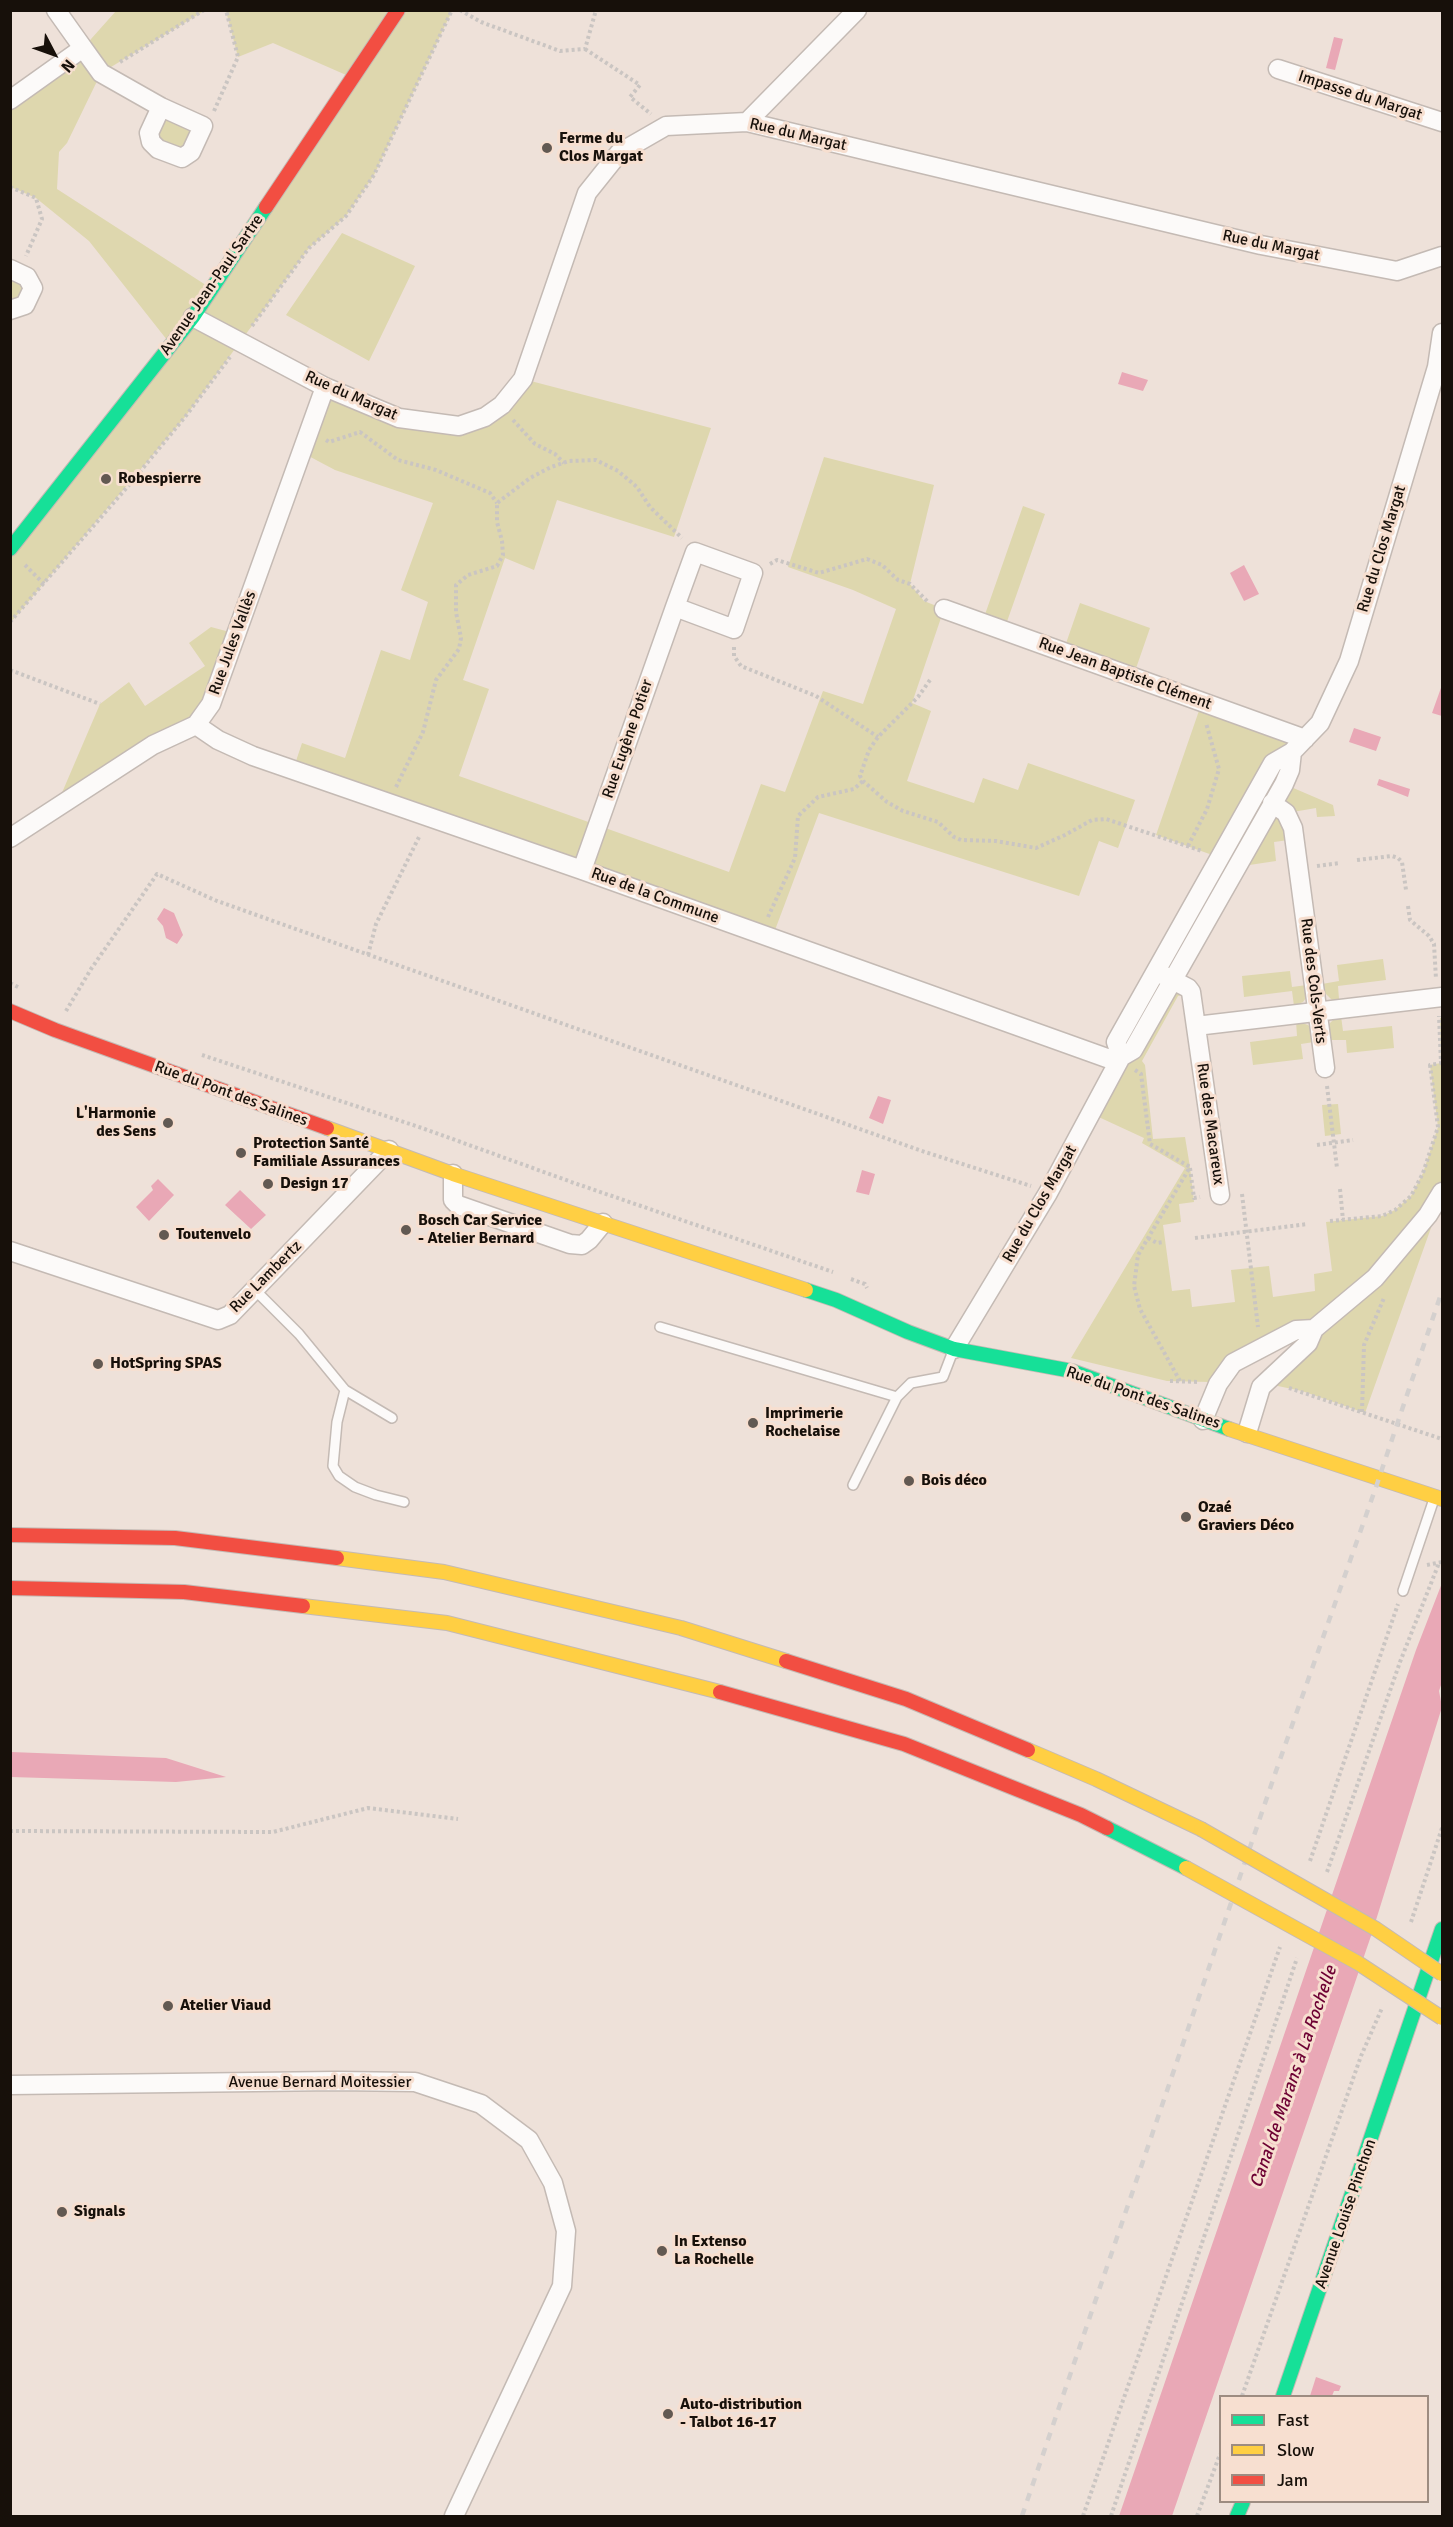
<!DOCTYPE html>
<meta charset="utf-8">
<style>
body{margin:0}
#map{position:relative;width:1453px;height:2527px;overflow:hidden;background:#eee1d9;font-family:Signika,sans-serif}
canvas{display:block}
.frame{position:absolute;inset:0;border:12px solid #17100a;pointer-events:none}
.legend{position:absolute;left:1219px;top:2395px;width:210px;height:108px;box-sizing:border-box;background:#f7dfd0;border:2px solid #9d8c81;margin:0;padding:8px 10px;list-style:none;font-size:18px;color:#17100a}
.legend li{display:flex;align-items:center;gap:12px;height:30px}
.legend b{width:30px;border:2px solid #9d8c81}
.north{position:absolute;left:24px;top:24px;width:60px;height:60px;-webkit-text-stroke:4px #f7dfd0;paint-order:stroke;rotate:131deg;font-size:16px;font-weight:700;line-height:24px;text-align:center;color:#17100a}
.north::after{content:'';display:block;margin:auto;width:21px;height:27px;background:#17100a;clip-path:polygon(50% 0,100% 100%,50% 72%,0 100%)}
</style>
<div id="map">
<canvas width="1453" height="2527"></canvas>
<div class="frame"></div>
<ul class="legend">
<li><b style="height:8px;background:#16e098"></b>Fast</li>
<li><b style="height:8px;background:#ffcf43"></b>Slow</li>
<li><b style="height:8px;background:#f24e42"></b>Jam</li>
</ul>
<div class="north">N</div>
</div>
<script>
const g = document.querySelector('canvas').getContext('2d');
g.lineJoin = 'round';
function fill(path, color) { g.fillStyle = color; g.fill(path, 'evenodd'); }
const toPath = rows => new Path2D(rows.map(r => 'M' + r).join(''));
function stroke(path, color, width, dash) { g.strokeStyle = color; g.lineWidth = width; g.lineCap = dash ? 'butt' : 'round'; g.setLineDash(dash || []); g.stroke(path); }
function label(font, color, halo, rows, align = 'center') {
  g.font = font + ' Signika,sans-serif'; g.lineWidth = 6; g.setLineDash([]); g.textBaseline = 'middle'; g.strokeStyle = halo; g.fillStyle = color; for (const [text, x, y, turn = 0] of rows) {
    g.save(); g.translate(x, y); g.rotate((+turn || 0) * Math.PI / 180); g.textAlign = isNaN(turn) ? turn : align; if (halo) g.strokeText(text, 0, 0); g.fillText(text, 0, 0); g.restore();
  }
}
fill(toPath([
 [116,11,204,11,101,73,67,143,59,152,57,189,212,289,353,78,273,43,238,57,226,11,452,11,374,175,346,216,309,248,185,417,11,622,11,549,171,345,89,241,36,198,11,187,11,100,83,48],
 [161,107,203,126,191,152,151,142],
 [342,233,415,266,369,361,286,315],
 [11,269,33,288,11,310],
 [523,379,711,428,674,537,557,500,534,570,505,558,463,680,489,689,459,776,729,872,761,784,785,792,823,691,863,704,896,609,853,590,788,567,824,457,934,485,910,584,924,601,944,609,912,703,931,711,907,781,974,803,983,778,1018,790,1028,763,1135,800,1118,848,1099,841,1079,896,819,813,772,938,293,770,302,743,345,758,381,650,410,660,428,602,401,590,433,503,335,470,301,452,325,387,399,418,485,417],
 [1023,506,1045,514,1004,630,982,623],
 [1080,603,1150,628,1133,677,1063,652],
 [211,627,237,634,196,725,61,795,100,704,129,682,145,706,205,666,189,643],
 [1202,702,1305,739,1284,784,1333,805,1335,816,1317,817,1316,808,1287,813,1296,839,1274,842,1276,861,1236,867,1172,979,1191,992,1178,996,1142,1061,1145,1065,1153,1139,1185,1137,1190,1167,1194,1202,1179,1204,1181,1222,1163,1225,1172,1291,1190,1289,1192,1307,1235,1302,1231,1270,1269,1266,1273,1297,1315,1291,1314,1274,1332,1271,1326,1222,1382,1216,1395,1210,1411,1196,1423,1173,1438,1127,1430,1065,1441,1063,1440,1018,1442,1018,1442,1197,1365,1413,1302,1391,1273,1385,1314,1330,1210,1382,1167,1381,1071,1358,1185,1168,1142,1143,1144,1138,1090,1113,1116,1042,1218,857,1156,835],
 [1383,959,1386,980,1338,986,1339,999,1332,1000,1324,992,1322,984,1339,981,1337,965],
 [1290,971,1292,987,1307,985,1309,994,1303,1002,1294,1006,1292,991,1244,997,1242,976],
 [1341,1016,1343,1031,1392,1026,1394,1048,1347,1053,1346,1040,1327,1040,1326,1027,1335,1018],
 [1296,1021,1308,1025,1312,1029,1314,1042,1301,1044,1303,1059,1253,1065,1250,1042,1297,1036],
 [1338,1104,1341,1134,1325,1136,1322,1105]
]), '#ded7ae');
fill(toPath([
 [1334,37,1343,39,1335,70,1326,68],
 [1122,372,1148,380,1143,391,1118,384],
 [1244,565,1259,594,1244,601,1230,573],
 [1442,685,1442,716,1432,713],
 [1354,728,1381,737,1376,751,1349,742],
 [1379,779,1410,789,1408,797,1377,785],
 [164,908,174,913,183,935,177,944,166,938,163,926,157,919],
 [878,1096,891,1100,883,1124,869,1118],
 [862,1170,875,1174,869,1195,856,1192],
 [158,1179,174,1195,149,1221,136,1207,153,1190,151,1186],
 [240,1190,266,1215,251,1229,225,1205],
 [1442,1583,1442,1682,1439,1691,1442,1707,1372,1933,1172,2516,1119,2516,1416,1650],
 [11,1752,166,1758,226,1777,176,1782,11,1777],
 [1316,2377,1341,2386,1339,2391,1334,2391,1332,2396,1310,2396]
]), '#e9a8b6');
const lane = toPath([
 [255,1290,299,1334,345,1390,392,1418],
 [660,1327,897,1397,911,1383,943,1377,953,1351],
 [345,1390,337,1422,333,1466,339,1476,355,1487,376,1495,404,1502],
 [853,1485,897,1397],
 [1403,1591,1434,1499]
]);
const street = toPath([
 [83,48,101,73,161,107,203,126,191,152,182,158,158,149,151,142,149,133,161,107],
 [1278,69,1442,122],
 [10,100,83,48,56,10],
 [747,122,857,10],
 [10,269,27,277,33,288,25,305,10,310],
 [193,317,325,387,399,418,459,426,485,417,502,405,523,379,587,193,619,153,666,126,747,122,1261,245,1397,271,1442,256],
 [944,609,1305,739],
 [196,725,218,740,253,756,582,870,1118,1062],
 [1272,803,1286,813,1293,828,1325,1068],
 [10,838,153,745,196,725,211,704,325,387],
 [582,870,675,607,695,552,753,573,734,629,675,607],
 [1163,975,1188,988,1191,992,1220,1195],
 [1196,1026,1442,997],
 [1121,1057,1116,1042,1273,763,1292,752,1320,723,1349,661,1437,367,1442,333],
 [453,1174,453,1200,458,1205,570,1244,582,1245,589,1240,603,1223],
 [10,1251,218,1320,230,1315,389,1150],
 [954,1349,1048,1193,1121,1057,1133,1050,1284,784,1290,770,1292,752],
 [1203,1420,1218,1384,1233,1363,1296,1330,1314,1329],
 [1247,1433,1261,1387,1308,1343,1314,1329,1375,1278,1428,1215,1442,1192],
 [10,2085,336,2081,415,2082,481,2104,529,2140,553,2183,566,2231,562,2286,454,2516]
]);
const fast = toPath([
 [10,549,193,317,266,207],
 [806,1290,836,1300,908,1332,954,1349,1072,1371,1229,1429],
 [1107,1828,1186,1868],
 [1283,2396,1442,1929],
 [1237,2516,1243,2502]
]);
const slow = toPath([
 [327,1128,453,1174,806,1290],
 [1229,1429,1442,1499],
 [337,1558,444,1572,681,1628,786,1661],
 [303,1606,447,1623,720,1692],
 [1028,1750,1096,1779,1201,1829]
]);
const jam = toPath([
 [266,207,398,10],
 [10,1011,55,1030,327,1128],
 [10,1535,175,1538,337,1558],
 [10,1588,184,1592,303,1606],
 [786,1661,906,1699,1028,1750],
 [720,1692,904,1744,1081,1815,1107,1828]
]);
stroke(lane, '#c4bab4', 12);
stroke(street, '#c4bab4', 21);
stroke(fast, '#c4bab4', 16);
stroke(slow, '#c4bab4', 16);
stroke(jam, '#c4bab4', 16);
stroke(toPath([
 [460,10,481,22,560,51,585,49,596,10],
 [585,49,640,85,630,97,651,114],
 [120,62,204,10],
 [214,111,238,57,226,10],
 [10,142,10,158],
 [10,187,36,198,42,219,26,256],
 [252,326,309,248,346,216,374,175,452,10],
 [513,420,535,444,555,454,564,463],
 [326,440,329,442,360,432,398,460,436,470,457,479,490,493,497,503],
 [770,564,777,560,819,573,867,559,882,565,898,580,910,584,928,602],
 [25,565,44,584],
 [10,622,129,485,185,417,230,357],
 [734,647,734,656,741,666,816,696,878,737],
 [10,670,100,704],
 [930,680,918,697,878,737,869,750,860,776,863,781,887,802,903,811,938,822,954,837,961,840,996,841,1036,848,1065,835,1092,820,1106,819,1202,851],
 [396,787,423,732,436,680,459,649,461,638,456,612,456,585,468,575,497,566,503,555,502,541,497,522,497,503,530,478,551,467,569,461,596,460,618,471,637,487,650,507,682,538],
 [1188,846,1207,809,1219,769,1206,723],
 [1357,860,1392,856,1398,858,1402,862,1406,890],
 [1317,866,1340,863],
 [1408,906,1410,920,1429,936,1434,944,1436,979],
 [768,917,795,858,798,816,818,797,854,789,863,781],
 [368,955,376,924,420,835],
 [10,983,20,988],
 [66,1011,91,969,157,874,217,901,925,1152,1031,1186],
 [202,1055,422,1128,577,1184,833,1272],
 [1135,1070,1141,1074,1150,1144,1190,1167],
 [1327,1086,1337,1168],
 [1317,1145,1353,1140],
 [1190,1168,1194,1198,1200,1197],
 [1340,1189,1343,1220],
 [1242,1194,1258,1327],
 [1330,1221,1382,1216,1395,1210,1411,1196,1423,1173,1438,1127,1430,1065,1441,1063,1439,1016],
 [1148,1238,1157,1243,1164,1242],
 [1195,1238,1308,1224],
 [851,1279,865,1284,867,1288],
 [1170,1381,1199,1382],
 [1180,1381,1140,1309,1134,1286,1138,1255,1190,1167],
 [1289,1388,1442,1439],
 [1362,1412,1364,1345,1384,1298],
 [1427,1565,1442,1562],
 [10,1831,273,1832,368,1808,458,1819],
 [1310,1861,1398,1604],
 [1327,1872,1400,1662,1439,1563],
 [1411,1922,1442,1828],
 [1242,2396,1361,2056,1382,2008],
 [1083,2516,1280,1947],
 [1111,2516,1297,1958],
 [1197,2516,1220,2454]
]), '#cac5c2', 4, [3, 3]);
stroke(lane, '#fcfaf9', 9);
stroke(street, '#fcfaf9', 18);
stroke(fast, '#16e098', 14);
stroke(slow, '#ffcf43', 14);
stroke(jam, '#f24e42', 14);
stroke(toPath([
 [1022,2516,1276,1771,1376,1487,1442,1291]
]), '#d4d0ce', 4.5, [8, 8]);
const slowBridge = toPath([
 [1201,1829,1376,1929,1442,1974],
 [1186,1868,1358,1963,1442,2018]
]);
stroke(slowBridge, '#c4bab4', 16, []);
stroke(slowBridge, '#ffcf43', 14);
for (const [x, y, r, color] of [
 [547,148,6,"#625952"],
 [106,479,6,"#625952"],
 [168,1123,6,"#625952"],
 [241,1153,6,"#625952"],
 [268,1184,6,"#625952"],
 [406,1230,6,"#625952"],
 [164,1235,6,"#625952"],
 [98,1364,6,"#625952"],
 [753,1423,6,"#625952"],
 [909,1481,6,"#625952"],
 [1186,1517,6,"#625952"],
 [168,2006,6,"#625952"],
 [62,2212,6,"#625952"],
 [662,2251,6,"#625952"],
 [668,2414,6,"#625952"]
]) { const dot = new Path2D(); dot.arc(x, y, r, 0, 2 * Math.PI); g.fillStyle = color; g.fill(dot); stroke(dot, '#f7dfd0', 2); }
label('16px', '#17100a', '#f7dfd0', [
 ["Impasse du Margat",1360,96,18],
 ["Rue du Margat",798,135,13],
 ["Rue du Margat",1271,246,12],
 ["Avenue Jean-Paul Sartre",212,285,-55],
 ["Rue du Margat",351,396,24],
 ["Rue du Clos Margat",1382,549,-73],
 ["Rue Jules Vallès",233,643,-70],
 ["Rue Jean Baptiste Clément",1125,674,20],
 ["Rue Eugène Potier",628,739,-71],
 ["Rue de la Commune",655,896,20],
 ["Rue des Cols-Verts",1313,981,83],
 ["Rue du Pont des Salines",231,1094,20],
 ["Rue des Macareux",1210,1124,82],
 ["Rue du Clos Margat",1040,1204,-60],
 ["Rue Lambertz",266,1277,-45],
 ["Rue du Pont des Salines",1143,1398,19],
 ["Avenue Bernard Moitessier",320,2083],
 ["Avenue Louise Pinchon",1346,2214,-71]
]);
label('bold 16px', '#17100a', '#f7dfd0', [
 ["Ferme du",559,139],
 ["Clos Margat",559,157],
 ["Robespierre",118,479],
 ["L'Harmonie",156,1114,"right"],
 ["des Sens",156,1132,"right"],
 ["Protection Santé",253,1144],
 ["Familiale Assurances",253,1162],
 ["Design 17",280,1184],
 ["Bosch Car Service",418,1221],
 ["- Atelier Bernard",418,1239],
 ["Toutenvelo",176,1235],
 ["HotSpring SPAS",110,1364],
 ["Imprimerie",765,1414],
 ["Rochelaise",765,1432],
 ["Bois déco",921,1481],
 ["Ozaé",1198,1508],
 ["Graviers Déco",1198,1526],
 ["Atelier Viaud",180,2006],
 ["Signals",74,2212],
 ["In Extenso",674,2242],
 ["La Rochelle",674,2260],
 ["Auto-distribution",680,2405],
 ["- Talbot 16-17",680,2423]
], 'left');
label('italic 18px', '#6d0033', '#f7dfd0', [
 ["Canal de Marans à La Rochelle",1294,2077,-71]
]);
</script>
